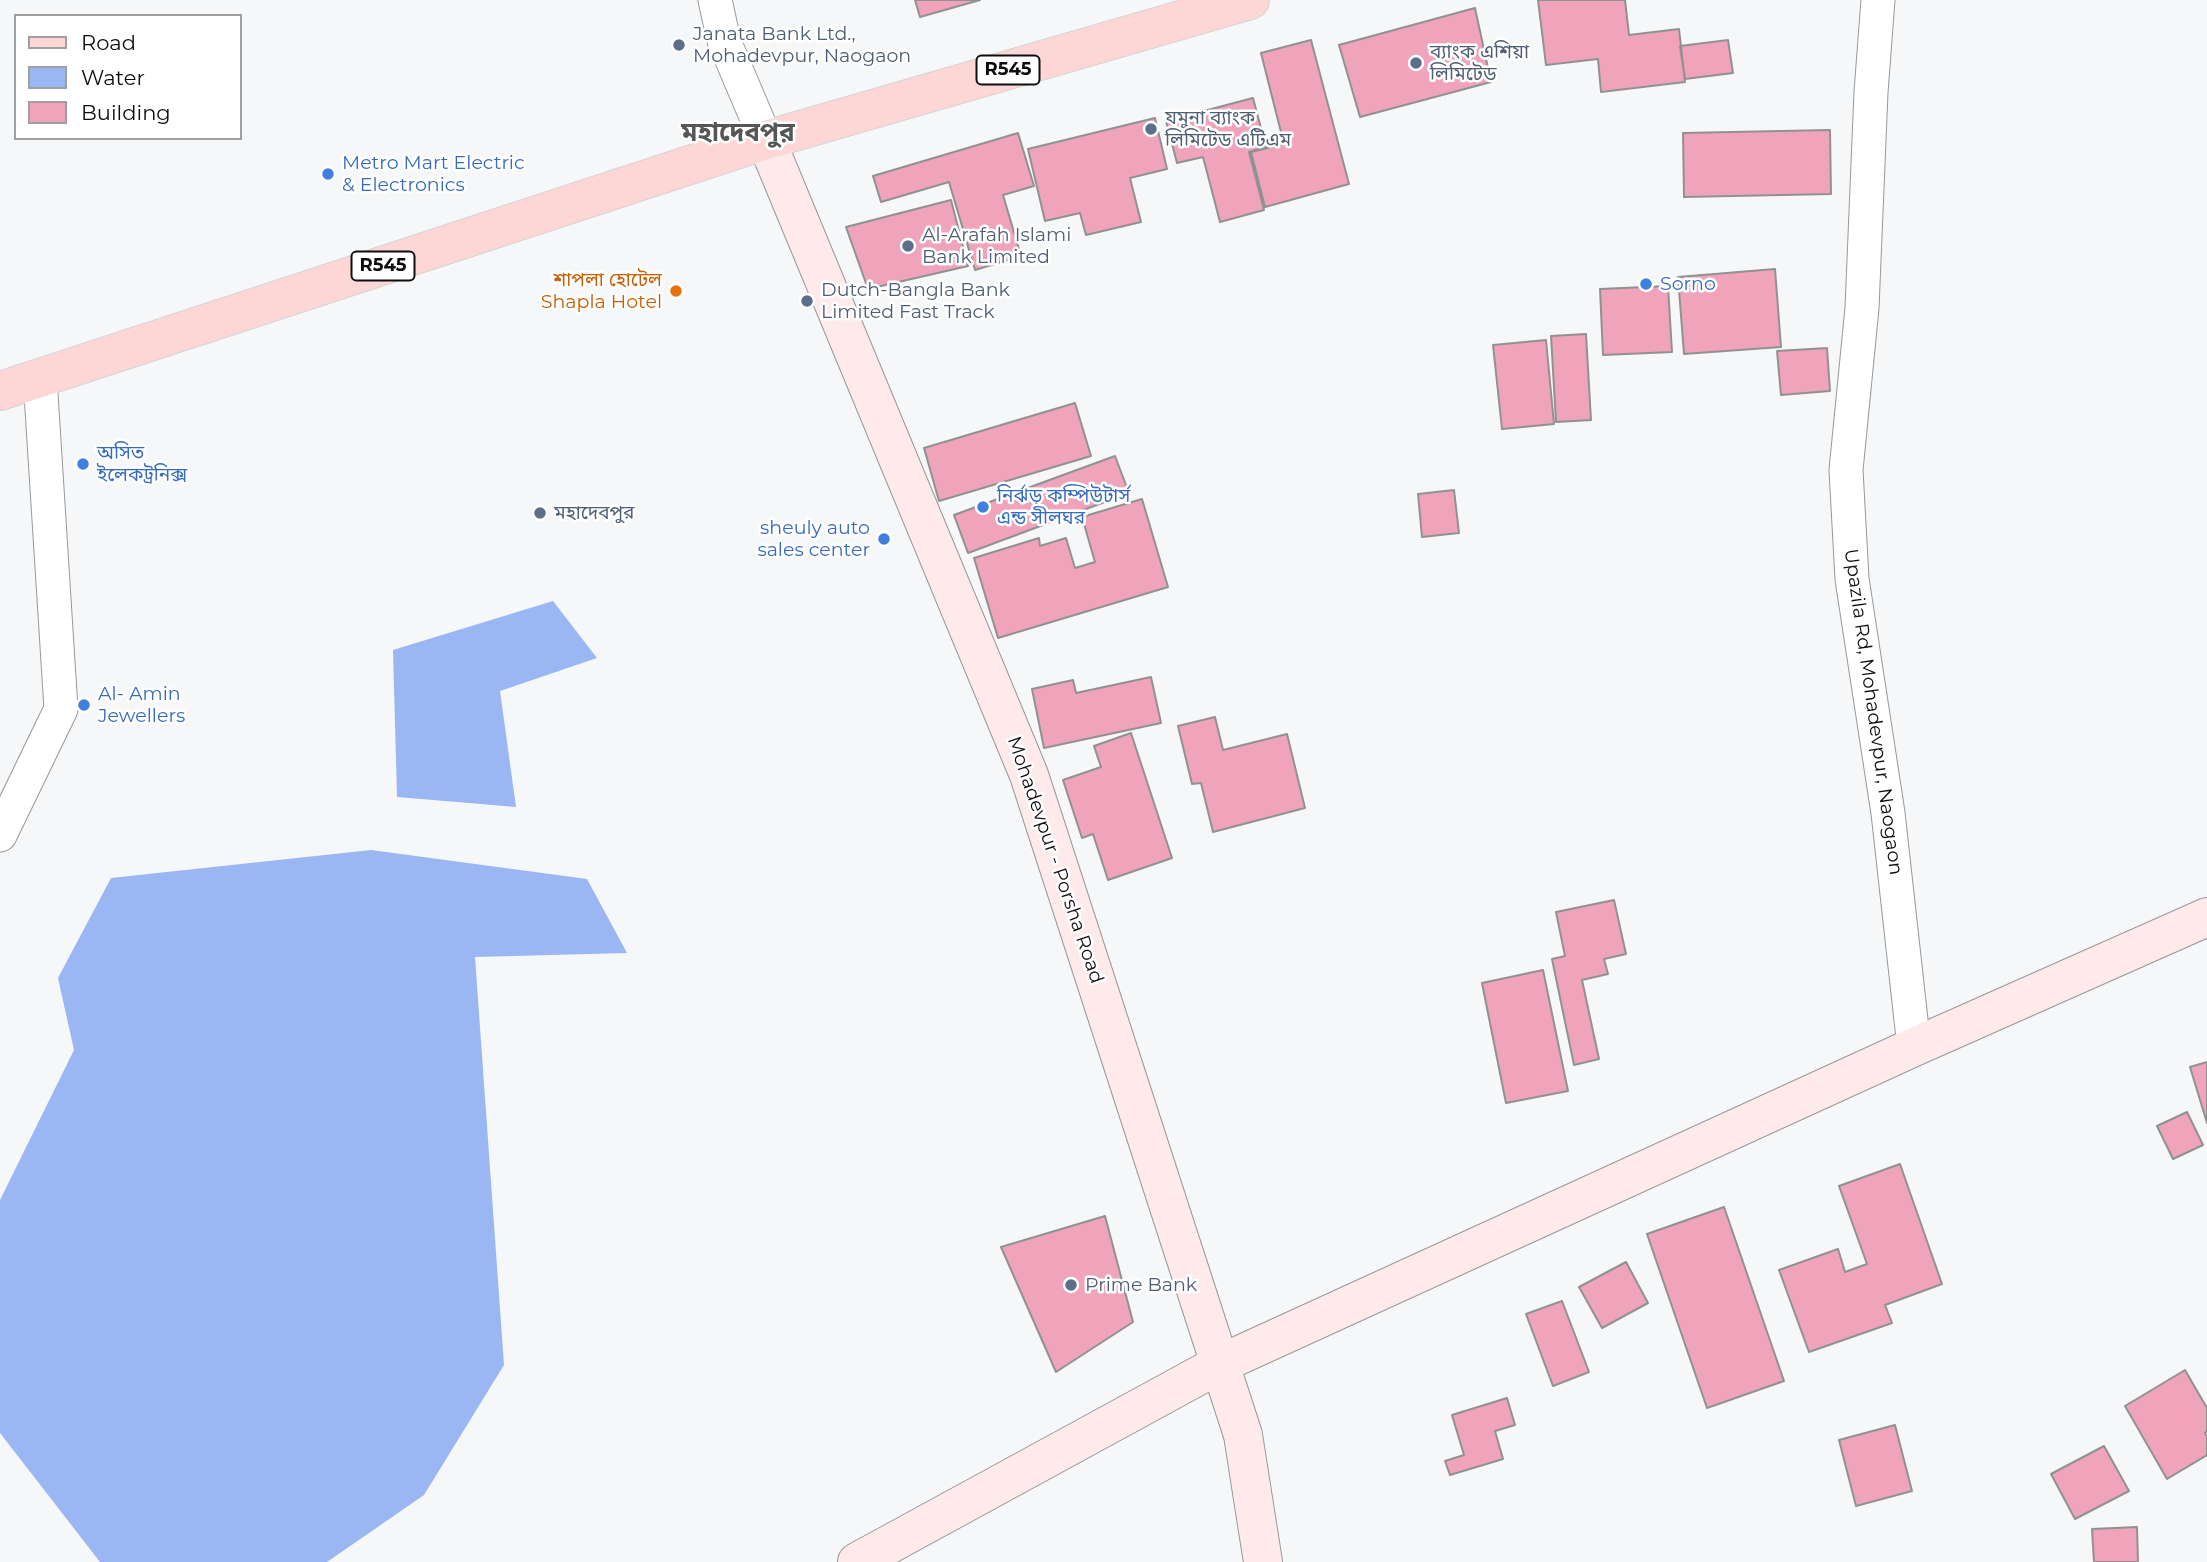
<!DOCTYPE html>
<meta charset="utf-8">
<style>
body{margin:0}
#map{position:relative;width:2207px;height:1562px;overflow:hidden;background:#f6f7f8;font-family:Montserrat,sans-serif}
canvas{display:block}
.legend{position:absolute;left:14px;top:14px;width:228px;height:126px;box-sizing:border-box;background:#fff;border:2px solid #9f9f9f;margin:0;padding:9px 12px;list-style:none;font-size:21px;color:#0e0e0e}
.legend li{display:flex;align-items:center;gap:14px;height:35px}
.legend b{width:35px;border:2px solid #9f9f9f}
</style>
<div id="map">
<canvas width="2207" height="1562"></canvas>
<ul class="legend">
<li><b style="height:9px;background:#fed6d6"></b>Road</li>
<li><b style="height:19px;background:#9ab7f4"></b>Water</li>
<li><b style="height:19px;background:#efa4bb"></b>Building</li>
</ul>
</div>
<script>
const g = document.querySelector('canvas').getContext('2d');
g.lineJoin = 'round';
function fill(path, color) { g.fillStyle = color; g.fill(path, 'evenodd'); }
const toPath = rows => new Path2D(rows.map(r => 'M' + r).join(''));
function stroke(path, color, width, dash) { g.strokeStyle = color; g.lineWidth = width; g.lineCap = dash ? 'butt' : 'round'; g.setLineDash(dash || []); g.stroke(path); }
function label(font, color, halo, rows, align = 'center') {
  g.font = font + ' Montserrat,"Noto Sans Bengali",sans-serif'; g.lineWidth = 5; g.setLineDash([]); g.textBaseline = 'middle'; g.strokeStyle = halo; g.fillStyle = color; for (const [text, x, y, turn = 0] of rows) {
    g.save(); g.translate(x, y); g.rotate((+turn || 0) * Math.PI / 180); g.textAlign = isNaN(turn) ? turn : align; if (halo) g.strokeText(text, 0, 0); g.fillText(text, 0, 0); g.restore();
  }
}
fill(toPath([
 [553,601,597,658,500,691,516,807,397,797,393,650],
 [371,850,587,879,627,953,475,957,504,1365,424,1495,327,1562,100,1562,0,1433,0,1200,74,1050,58,978,111,878]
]), '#9ab7f4');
const building = toPath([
 [915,0,980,0,920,17,915,0],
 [1538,0,1625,0,1629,35,1679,29,1685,82,1601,92,1598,59,1546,65,1538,0],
 [1475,8,1491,82,1360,117,1339,45,1475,8],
 [1311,40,1349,184,1265,207,1251,152,1284,144,1261,53,1311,40],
 [1728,40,1733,73,1685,79,1680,46,1728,40],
 [1253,98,1266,147,1249,152,1264,210,1220,222,1203,157,1177,163,1166,121,1253,98],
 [1155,118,1167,169,1130,178,1141,222,1086,235,1080,213,1045,221,1028,149,1155,118],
 [1830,130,1831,194,1684,197,1683,133,1830,130],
 [1018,133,1034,186,1003,195,1021,256,975,270,949,182,881,202,873,176,1018,133],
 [951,200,968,266,868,289,846,227,951,200],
 [1775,269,1781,347,1684,354,1678,277,1775,269],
 [1668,286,1672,352,1603,355,1600,289,1668,286],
 [1586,334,1591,420,1556,422,1551,336,1586,334],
 [1546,340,1554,424,1502,429,1493,345,1546,340],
 [1827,348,1830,391,1781,395,1777,351,1827,348],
 [1075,403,1091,456,939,501,924,448,1075,403],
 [1115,456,1129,493,968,553,954,515,1115,456],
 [1454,490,1459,533,1422,537,1418,494,1454,490],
 [1142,499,1168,587,998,638,974,558,1039,538,1040,546,1066,538,1075,568,1095,562,1082,517,1142,499],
 [1151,677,1161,723,1044,748,1032,689,1073,680,1076,693,1151,677],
 [1215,717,1223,750,1287,734,1305,808,1213,832,1201,783,1192,784,1178,726,1215,717],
 [1131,733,1172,858,1108,880,1093,834,1082,838,1063,780,1101,767,1094,746,1131,733],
 [1614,900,1626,954,1604,959,1608,974,1582,980,1599,1059,1574,1065,1552,959,1565,956,1556,912,1614,900],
 [1543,970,1568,1091,1506,1103,1482,983,1543,970],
 [2207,1062,2207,1123,2190,1067,2207,1062],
 [2187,1112,2203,1145,2173,1159,2157,1126,2187,1112],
 [1900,1164,1942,1284,1885,1305,1892,1323,1809,1352,1779,1270,1838,1249,1845,1272,1867,1264,1839,1186,1900,1164],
 [1724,1207,1784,1381,1707,1408,1647,1234,1724,1207],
 [1105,1216,1133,1322,1056,1372,1001,1247,1105,1216],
 [1626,1262,1648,1303,1602,1328,1579,1287,1626,1262],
 [1562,1301,1589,1372,1553,1386,1526,1314,1562,1301],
 [2185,1370,2207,1408,2207,1431,2205,1433,2207,1436,2207,1455,2167,1479,2125,1406,2185,1370],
 [1507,1398,1515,1425,1495,1431,1503,1459,1450,1475,1445,1461,1464,1455,1452,1415,1507,1398],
 [1895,1425,1912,1491,1856,1506,1839,1440,1895,1425],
 [2104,1446,2129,1491,2075,1519,2051,1474,2104,1446],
 [2137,1527,2138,1562,2094,1562,2092,1529,2137,1527]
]);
fill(building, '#efa4bb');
stroke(building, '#929191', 2);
const minor = toPath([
 [715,0,724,41,766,140],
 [1878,0,1871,92,1862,308,1846,470,1852,579,1888,813,1914,1047],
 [0,835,61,709,40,378]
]);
const secondary = toPath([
 [766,140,1029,775,1243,1435,1263,1562],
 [857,1562,1220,1364,1914,1047,2207,917]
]);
const primary = toPath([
 [0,391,766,140,1250,0]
]);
stroke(minor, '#989899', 35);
stroke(secondary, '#989899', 40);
stroke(primary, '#d4d4d4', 40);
stroke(minor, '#fff', 33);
stroke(secondary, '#ffeaeb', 38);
stroke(primary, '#fed6d6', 38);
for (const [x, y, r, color] of [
 [679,45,7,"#5c6f8a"],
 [1416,63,7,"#5c6f8a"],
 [1151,129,7,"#5c6f8a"],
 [328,174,7,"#3f7fe0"],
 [908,246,7,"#5c6f8a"],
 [1646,284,7,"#3f7fe0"],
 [676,291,7,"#e8710a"],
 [807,301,7,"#5c6f8a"],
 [83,464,7,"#3f7fe0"],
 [983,507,7,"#3f7fe0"],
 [540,513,7,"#5c6f8a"],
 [884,539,7,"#3f7fe0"],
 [84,705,7,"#3f7fe0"],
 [1071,1285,7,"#5c6f8a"]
]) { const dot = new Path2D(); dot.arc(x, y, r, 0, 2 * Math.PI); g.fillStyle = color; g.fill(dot); stroke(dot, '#fff', 2.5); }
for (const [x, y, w] of [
 [1008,70,63],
 [383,266,63]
]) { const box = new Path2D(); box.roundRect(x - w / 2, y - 14.5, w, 29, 5); g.fillStyle = '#fff'; g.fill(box); stroke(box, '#0e0e0e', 2); }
label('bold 18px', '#0e0e0e', null, [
 ["R545",1008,70],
 ["R545",383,266]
]);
label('19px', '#4e5e75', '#fff', [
 ["Janata Bank Ltd.,",693,34],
 ["Mohadevpur, Naogaon",693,56],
 ["ব্যাংক এশিয়া",1430,52],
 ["লিমিটেড",1430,74],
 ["যমুনা ব্যাংক",1165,118],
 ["লিমিটেড এটিএম",1165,140],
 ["Al-Arafah Islami",922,235],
 ["Bank Limited",922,257],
 ["Dutch-Bangla Bank",821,290],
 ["Limited Fast Track",821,312],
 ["মহাদেবপুর",554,513],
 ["Prime Bank",1085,1285]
], 'left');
label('19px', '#366cbe', '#fff', [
 ["Metro Mart Electric",342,163],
 ["& Electronics",342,185],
 ["Sorno",1660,284],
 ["অসিত",97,453],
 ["ইলেকট্রনিক্স",97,475],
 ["নির্ঝড় কম্পিউটার্স",997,496],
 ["এন্ড সীলঘর",997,518],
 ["sheuly auto",870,528,"right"],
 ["sales center",870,550,"right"],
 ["Al- Amin",98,694],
 ["Jewellers",98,716]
], 'left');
label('19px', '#c56008', '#fff', [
 ["শাপলা হোটেল",662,280],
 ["Shapla Hotel",662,302]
], 'right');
label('19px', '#0e0e0e', '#fff', [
 ["Upazila Rd, Mohadevpur, Naogaon",1873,712,82],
 ["Mohadevpur - Porsha Road",1055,860,71]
]);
label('bold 26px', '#555656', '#fff', [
 ["মহাদেবপুর",738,133]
]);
</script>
